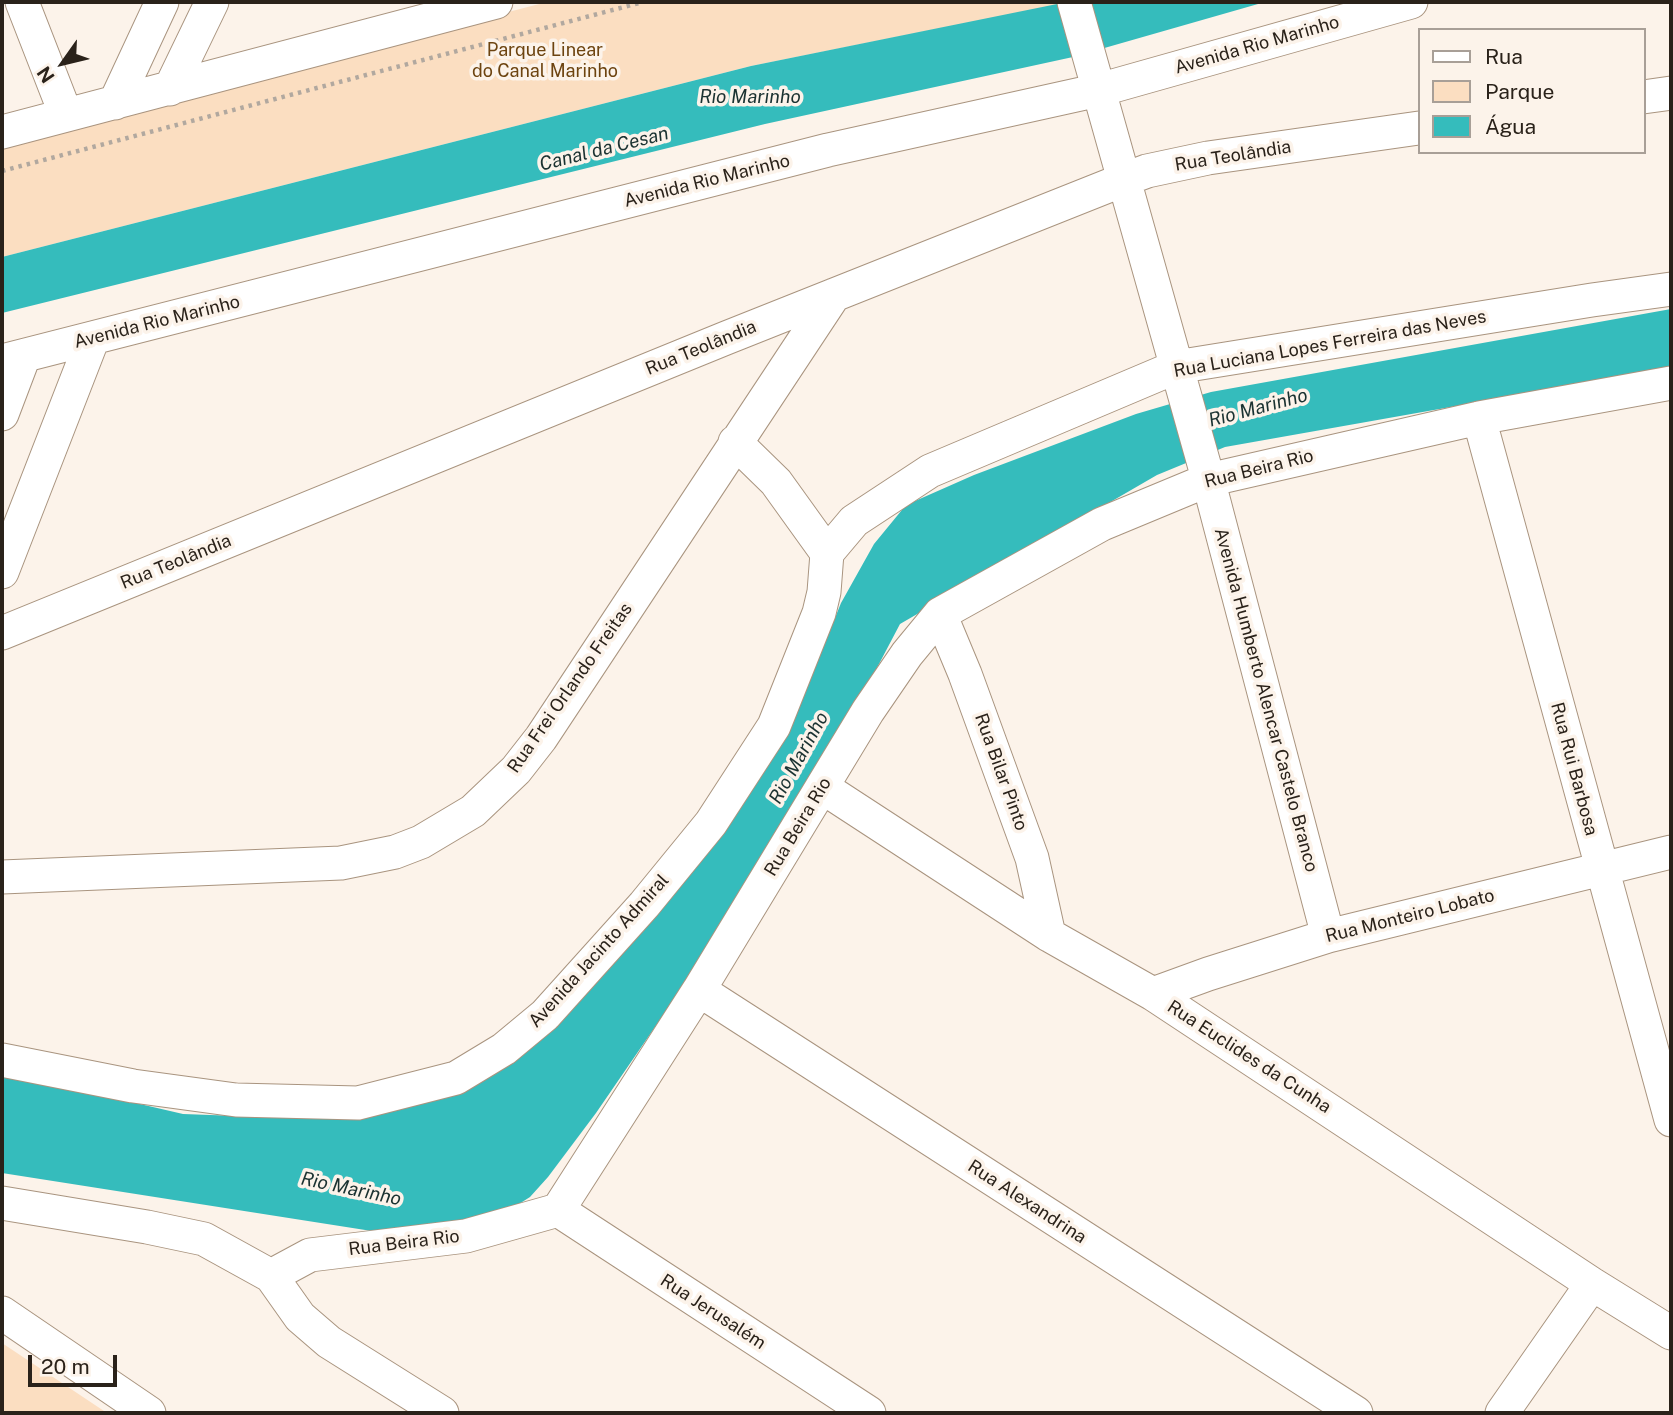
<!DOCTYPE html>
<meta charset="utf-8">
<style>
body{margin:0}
#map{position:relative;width:1673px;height:1415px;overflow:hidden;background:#fcf3ea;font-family:"Public Sans",sans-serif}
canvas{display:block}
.frame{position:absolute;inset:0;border:4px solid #2a221a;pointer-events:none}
.legend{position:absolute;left:1418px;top:28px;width:228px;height:126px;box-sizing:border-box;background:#fcf3ea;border:2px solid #a89f97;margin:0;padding:9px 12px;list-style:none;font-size:21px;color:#2a221a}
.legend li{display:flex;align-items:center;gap:14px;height:35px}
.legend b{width:35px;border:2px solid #a89f97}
.north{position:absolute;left:28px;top:28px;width:70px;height:70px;-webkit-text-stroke:5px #fcf3ea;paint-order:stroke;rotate:236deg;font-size:19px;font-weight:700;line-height:28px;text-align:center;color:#2a221a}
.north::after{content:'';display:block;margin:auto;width:24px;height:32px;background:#2a221a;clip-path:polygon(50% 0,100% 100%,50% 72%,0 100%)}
.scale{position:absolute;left:28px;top:1355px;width:89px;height:32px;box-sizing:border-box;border:4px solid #2a221a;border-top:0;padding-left:9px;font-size:21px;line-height:24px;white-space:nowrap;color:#2a221a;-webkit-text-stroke:5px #fcf3ea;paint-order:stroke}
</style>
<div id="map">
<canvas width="1673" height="1415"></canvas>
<div class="frame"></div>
<ul class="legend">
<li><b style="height:9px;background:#fff"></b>Rua</li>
<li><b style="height:19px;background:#fbdec1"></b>Parque</li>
<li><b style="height:19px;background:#35bcbc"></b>Água</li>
</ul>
<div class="north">N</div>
<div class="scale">20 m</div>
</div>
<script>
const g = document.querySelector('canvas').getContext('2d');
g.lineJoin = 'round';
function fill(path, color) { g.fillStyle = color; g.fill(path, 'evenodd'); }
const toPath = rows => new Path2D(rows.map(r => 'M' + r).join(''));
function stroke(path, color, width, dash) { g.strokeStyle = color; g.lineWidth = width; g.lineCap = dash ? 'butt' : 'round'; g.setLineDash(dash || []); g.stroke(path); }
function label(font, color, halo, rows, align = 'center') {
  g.font = font + ' "Public Sans",sans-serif'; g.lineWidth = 7; g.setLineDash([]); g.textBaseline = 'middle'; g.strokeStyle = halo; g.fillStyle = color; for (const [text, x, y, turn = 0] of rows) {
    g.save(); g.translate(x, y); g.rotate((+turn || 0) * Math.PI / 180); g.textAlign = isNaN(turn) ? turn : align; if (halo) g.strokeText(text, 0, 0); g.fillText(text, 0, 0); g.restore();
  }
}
fill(toPath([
 [547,2,1052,2,1057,5,751,66,2,257,2,143],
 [2,1343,107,1413,2,1413]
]), '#fbdec1');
fill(toPath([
 [1067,2,1265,2,1073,57,765,124,2,313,2,257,751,66],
 [1671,309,1671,368,1225,447,1157,475,900,624,797,820,596,1113,548,1177,530,1197,492,1221,378,1232,2,1173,2,1072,183,1114,320,1119,445,1098,512,1055,802,700,841,603,874,544,906,505,974,475,1136,414,1211,392]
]), '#35bcbc');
const minor = toPath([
 [22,2,66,115],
 [1074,2,1204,464,1328,936],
 [170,89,212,2],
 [1643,97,1671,93],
 [115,103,162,2],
 [2,132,496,2],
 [2,361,828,150,1099,90,1411,2],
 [2,414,24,356],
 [1479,418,1671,1120],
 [827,553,854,521,930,471,1176,367,1592,300,1671,289],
 [2,572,93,338],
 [940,614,965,674,1032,858,1049,935],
 [2,633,726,338,1123,180,1147,171,1208,158,1419,128],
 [822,787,1049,935,1153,994,1592,1284,1671,1333],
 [2,877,341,863,395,852,421,842,473,811,516,770,541,738,834,295],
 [699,990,1356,1413],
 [1153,994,1208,974,1328,936,1671,852],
 [2,1060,133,1086,236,1100,358,1103,456,1078,504,1049,545,1015,644,905,711,823,774,726,819,613,824,592,827,553,776,482,735,442],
 [2,1203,147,1227,204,1239,271,1276,300,1317,329,1342,442,1413],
 [558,1210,869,1413],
 [271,1276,310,1255,466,1236,558,1210,699,990,868,711,907,654,940,614,1102,524,1208,480,1479,418,1671,383],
 [2,1313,149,1413],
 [1502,1413,1592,1284]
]);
stroke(minor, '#a9947f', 35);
stroke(toPath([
 [2,171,643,2]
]), '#b1a89f', 4.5, [3.5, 5]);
stroke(minor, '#fff', 33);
label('18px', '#2a221a', '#fcf3ea', [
 ["Avenida Rio Marinho",1257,45,-16],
 ["Rua Teolândia",1233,156,-9],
 ["Avenida Rio Marinho",707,181,-14],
 ["Avenida Rio Marinho",157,322,-14],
 ["Rua Luciana Lopes Ferreira das Neves",1330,344,-10],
 ["Rua Teolândia",701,348,-22],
 ["Rua Beira Rio",1259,469,-14],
 ["Rua Teolândia",176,562,-22],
 ["Rua Frei Orlando Freitas",570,688,-55],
 ["Avenida Humberto Alencar Castelo Branco",1266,700,75],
 ["Rua Rui Barbosa",1574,769,75],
 ["Rua Bilar Pinto",1001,772,70],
 ["Rua Beira Rio",798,827,-59],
 ["Rua Monteiro Lobato",1410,916,-14],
 ["Avenida Jacinto Admiral",599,951,-48],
 ["Rua Euclides da Cunha",1249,1057,33],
 ["Rua Alexandrina",1027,1202,33],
 ["Rua Beira Rio",404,1243,-7],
 ["Rua Jerusalém",713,1312,33]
]);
label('18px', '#6d4410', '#fcf3ea', [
 ["Parque Linear",545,50],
 ["do Canal Marinho",545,71]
]);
label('italic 19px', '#1b3231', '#fcf3ea', [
 ["Rio Marinho",750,97],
 ["Canal da Cesan",604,149,-14],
 ["Rio Marinho",1258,408,-15],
 ["Rio Marinho",799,758,-61],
 ["Rio Marinho",351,1189,12]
]);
</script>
